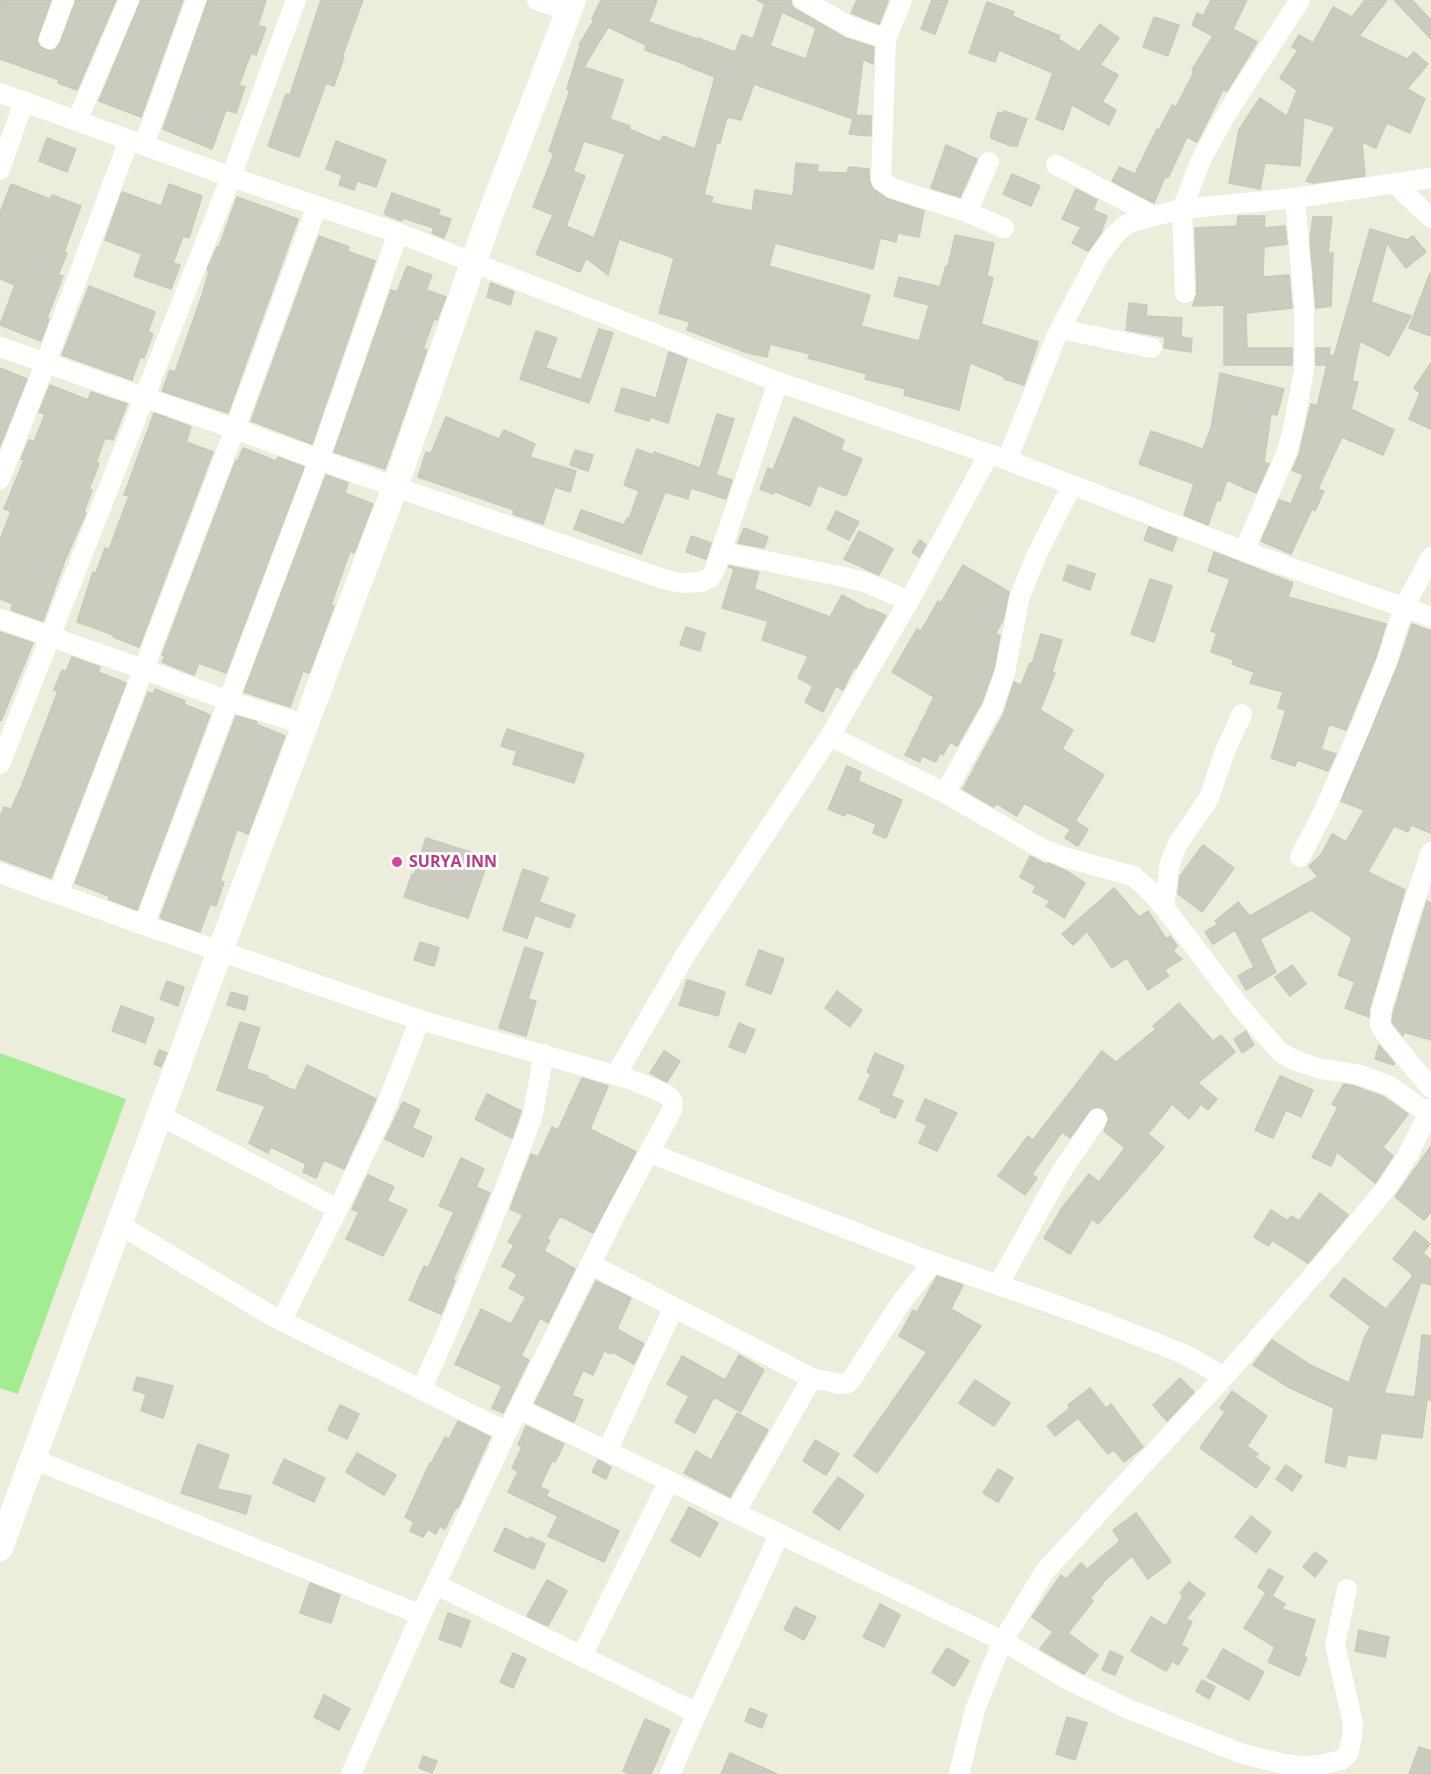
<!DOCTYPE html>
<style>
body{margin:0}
canvas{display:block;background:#ededdc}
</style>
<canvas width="1431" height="1774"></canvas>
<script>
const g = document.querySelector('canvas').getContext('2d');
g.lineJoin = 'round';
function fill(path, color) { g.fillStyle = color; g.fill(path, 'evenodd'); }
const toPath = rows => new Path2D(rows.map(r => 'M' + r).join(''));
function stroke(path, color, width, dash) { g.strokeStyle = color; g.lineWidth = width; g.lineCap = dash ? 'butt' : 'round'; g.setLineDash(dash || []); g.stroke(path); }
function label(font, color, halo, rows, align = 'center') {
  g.font = font + ' "Open Sans",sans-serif'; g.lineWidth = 6; g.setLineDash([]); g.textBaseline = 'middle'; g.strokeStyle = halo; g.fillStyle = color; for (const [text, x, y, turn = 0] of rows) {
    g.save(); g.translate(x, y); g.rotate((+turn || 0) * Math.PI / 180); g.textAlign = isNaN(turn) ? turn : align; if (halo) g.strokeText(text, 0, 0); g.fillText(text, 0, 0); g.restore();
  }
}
fill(toPath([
 [0,1053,126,1099,18,1394,0,1388]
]), '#a2ed92');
const building = toPath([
 [0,0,51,0,37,40,40,47,50,51,56,49,60,43,76,0,116,0,77,90,58,83,59,80,0,59,0,0],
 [141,0,183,0,141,117,99,101,141,0],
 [208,0,266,0,258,25,266,28,256,55,251,53,239,85,245,87,236,113,226,110,212,149,163,129,208,0],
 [321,0,363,0,342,57,344,57,334,86,326,83,299,157,268,146,286,94,290,95,321,0],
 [601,0,657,0,649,22,697,39,698,38,735,52,742,35,753,39,765,4,757,0,791,0,792,6,797,10,845,38,874,47,873,64,863,59,856,115,871,116,871,136,849,134,853,119,754,84,741,120,727,117,720,143,717,142,704,195,713,197,711,203,752,211,755,190,793,196,796,163,818,165,817,172,847,173,849,167,869,169,869,180,873,189,888,199,924,211,919,237,898,233,896,242,880,238,873,269,775,243,769,266,870,295,861,326,919,341,929,305,894,296,899,277,940,287,946,266,948,266,955,235,994,243,987,276,993,278,981,324,1038,342,1024,385,1004,379,1005,377,970,363,959,410,904,395,906,389,865,379,867,374,808,358,810,354,770,344,767,357,748,353,687,330,690,322,659,313,674,258,619,239,608,275,586,258,580,272,536,254,553,215,533,207,554,153,549,151,570,90,567,89,580,46,579,45,594,20,592,19,601,0],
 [782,12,816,28,806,59,770,46,782,12],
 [608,27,646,45,645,50,687,65,687,66,715,77,695,149,663,136,660,142,629,129,630,126,610,119,623,80,584,67,608,27],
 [584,141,625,154,594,238,566,226,585,176,573,171,584,141],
 [857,0,888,1,879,24,851,13,857,0],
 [932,0,948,0,935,34,921,29,932,0],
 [1211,0,1247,0,1233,29,1257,42,1227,91,1223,90,1197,142,1187,137,1168,178,1165,177,1154,203,1112,181,1119,167,1135,174,1157,129,1159,130,1172,105,1176,107,1194,72,1192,70,1213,36,1192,25,1197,13,1203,16,1211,0],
 [1365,0,1387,0,1359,36,1407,59,1414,52,1428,64,1407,89,1425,99,1410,133,1387,123,1376,148,1362,142,1365,176,1313,183,1306,181,1335,127,1304,117,1300,166,1265,163,1260,189,1229,183,1239,130,1260,98,1287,116,1297,90,1280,78,1298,50,1292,47,1299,35,1313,43,1333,7,1352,17,1365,0],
 [1394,0,1412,0,1431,20,1431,39,1394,0],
 [987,2,1014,12,1012,16,1060,36,1058,39,1079,52,1100,24,1119,38,1100,65,1118,75,1102,102,1116,110,1109,125,1072,105,1063,130,1036,119,1053,73,999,50,995,62,969,53,987,2],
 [1154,17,1179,25,1168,56,1143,47,1154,17],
 [1004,111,1027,119,1017,146,1011,146,991,138,991,133,998,112,1003,114,1004,111],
 [47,138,76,149,67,172,39,161,47,138],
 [336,141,386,160,376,187,357,181,354,190,339,185,342,175,326,169,336,141],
 [946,145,977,159,960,197,931,188,946,145],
 [1012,174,1040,186,1031,206,1003,194,1012,174],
 [11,184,50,199,52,195,81,206,64,252,67,253,58,275,63,276,47,318,49,319,41,341,0,325,15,285,0,279,0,213,11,184],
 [169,184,202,196,189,238,183,236,173,263,180,265,171,289,134,276,142,254,105,240,122,192,161,206,169,184],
 [1076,189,1097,200,1093,210,1107,216,1101,233,1088,251,1072,243,1081,227,1062,219,1076,189],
 [392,193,440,210,438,215,451,219,444,238,432,233,434,228,403,218,402,221,384,214,392,193],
 [237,197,298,219,228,413,162,391,170,370,175,372,202,295,209,271,207,270,217,247,219,247,237,197],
 [1238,216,1265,216,1264,228,1285,226,1287,244,1264,247,1263,277,1289,275,1292,308,1246,313,1247,348,1292,348,1292,365,1224,365,1224,305,1193,306,1197,293,1195,228,1237,226,1238,216],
 [1313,217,1332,217,1328,253,1333,253,1331,306,1316,308,1310,239,1313,217],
 [1370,229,1407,240,1413,236,1426,252,1406,268,1387,243,1371,302,1411,316,1389,356,1360,341,1352,381,1358,382,1351,409,1394,430,1383,455,1342,437,1318,489,1324,491,1315,511,1312,509,1291,554,1261,541,1279,500,1291,504,1303,475,1292,470,1299,455,1311,404,1317,406,1327,365,1316,365,1316,348,1330,348,1329,355,1334,356,1370,229],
 [319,236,349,247,347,251,375,261,312,444,251,421,319,236],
 [407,266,432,275,426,290,446,297,437,320,434,319,423,349,427,350,385,469,334,452,391,290,397,292,407,266],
 [1430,273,1431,273,1431,336,1409,328,1430,273],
 [491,283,514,292,510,305,487,297,491,283],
 [89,286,155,312,148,332,153,334,144,358,140,357,132,380,62,355,89,286],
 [1129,303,1147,305,1146,316,1182,318,1181,337,1192,339,1191,352,1164,348,1165,337,1126,330,1129,303],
 [599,329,613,333,589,403,520,379,536,331,557,338,546,368,581,380,599,329],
 [669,352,687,359,668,423,650,417,649,421,615,411,622,388,656,398,669,352],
 [1431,363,1431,429,1409,419,1420,393,1414,388,1431,363],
 [0,368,27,379,0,446,0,368],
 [1220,373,1284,389,1277,415,1271,414,1264,462,1269,464,1256,493,1227,480,1220,501,1217,500,1208,525,1184,515,1194,484,1139,464,1151,431,1203,449,1211,428,1220,373],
 [50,385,88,400,91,392,127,404,113,440,105,438,96,463,99,464,89,489,92,490,84,512,86,513,65,560,43,621,11,610,13,604,0,599,0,540,11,511,4,509,24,460,21,459,29,440,34,442,45,414,39,412,50,385],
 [154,413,189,426,191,427,186,442,213,452,139,647,113,637,114,635,77,622,93,572,96,573,105,548,109,550,118,525,129,496,124,495,154,413],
 [717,414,734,419,716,475,732,480,726,499,691,488,688,499,665,492,641,554,574,529,581,510,624,525,627,518,629,519,639,491,624,485,637,449,653,455,654,452,700,468,717,414],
 [446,417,499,439,504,430,535,444,530,457,576,471,570,492,555,487,543,524,513,514,514,510,418,477,426,452,431,453,446,417],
 [794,417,844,440,841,450,862,459,846,496,818,485,810,506,774,491,773,494,760,489,768,468,773,470,794,417],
 [243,448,276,461,278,457,304,467,226,673,199,663,194,675,162,662,165,656,162,655,236,460,238,461,243,448],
 [575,450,593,455,588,471,570,465,575,450],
 [326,475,348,483,345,493,373,504,354,553,350,551,331,605,334,606,309,673,303,671,290,707,244,692,326,475],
 [836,511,859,522,849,540,827,529,836,511],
 [1149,527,1177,538,1172,551,1144,540,1149,527],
 [744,528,768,537,764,548,738,543,744,528],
 [859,531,893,549,879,575,844,559,859,531],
 [691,536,711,543,706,559,686,552,691,536],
 [920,540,926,545,919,557,912,552,920,540],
 [1214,552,1293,583,1288,597,1386,624,1376,657,1346,730,1329,724,1321,749,1336,754,1328,771,1297,760,1295,766,1271,758,1286,710,1278,708,1283,692,1250,683,1254,672,1232,664,1234,660,1211,652,1217,633,1211,631,1230,579,1208,571,1214,552],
 [963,565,1009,592,1003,620,996,633,1000,636,994,668,982,702,957,746,950,742,943,755,940,753,936,762,922,756,920,762,905,755,934,697,892,672,917,629,921,631,938,601,941,603,963,565],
 [1068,565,1095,574,1090,590,1063,580,1068,565],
 [729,566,759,572,754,589,830,617,842,595,871,611,872,609,886,616,856,668,854,667,843,690,836,686,823,712,805,702,813,686,798,678,808,656,762,640,768,621,722,608,734,569,729,567,729,566],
 [1150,579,1172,586,1154,642,1131,634,1150,579],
 [1412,624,1431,631,1431,833,1411,825,1408,832,1394,826,1368,872,1405,890,1369,1009,1369,1017,1345,1008,1355,982,1338,975,1352,938,1311,910,1260,939,1276,972,1246,990,1238,976,1254,967,1235,930,1213,944,1205,932,1218,924,1215,921,1238,902,1250,916,1318,877,1309,866,1321,855,1332,834,1346,842,1364,810,1341,801,1398,665,1412,624],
 [686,627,705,633,700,651,680,645,686,627],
 [0,632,33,643,1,721,0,721,0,632],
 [1041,634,1062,640,1052,672,1055,673,1040,710,1073,730,1062,749,1104,775,1070,829,1024,803,1017,816,996,803,994,807,963,789,1004,713,1014,682,1021,685,1030,663,1032,664,1041,634],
 [72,657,100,667,98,672,126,683,51,878,0,859,0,817,4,807,11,809,22,785,58,691,54,690,62,670,66,672,72,657],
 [155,689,185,701,184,704,210,715,137,910,108,899,109,896,75,883,148,692,153,694,155,689],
 [236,716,257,722,256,724,285,736,248,834,237,829,220,881,224,882,216,906,210,904,200,932,160,918,236,716],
 [507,729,584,754,574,783,513,764,517,751,501,746,507,729],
 [847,766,861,772,858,781,902,800,886,838,873,833,876,824,846,812,845,816,828,809,847,766],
 [1076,821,1088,829,1078,846,1065,838,1076,821],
 [426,838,489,858,468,918,404,897,412,874,414,875,426,838],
 [1203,845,1234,868,1202,912,1178,894,1180,876,1203,845],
 [1030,856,1047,865,1048,863,1068,872,1085,883,1064,918,1046,906,1050,901,1033,892,1036,886,1020,877,1030,856],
 [523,869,548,878,539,902,575,915,570,928,535,915,527,938,503,930,523,869],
 [1114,888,1139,917,1148,911,1166,939,1170,936,1177,946,1173,951,1182,959,1164,970,1169,976,1148,990,1127,958,1112,968,1087,931,1073,945,1062,934,1114,888],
 [1427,901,1431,903,1431,1040,1404,1032,1403,1036,1392,1022,1393,1014,1427,901],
 [420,942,439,948,434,966,414,960,420,942],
 [525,947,543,953,528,999,536,1001,526,1036,499,1028,525,947],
 [759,950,784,959,771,994,746,985,759,950],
 [1292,965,1306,984,1290,996,1275,977,1292,965],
 [687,980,725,992,718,1016,679,1005,687,980],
 [167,981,184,987,178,1006,160,999,167,981],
 [837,991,862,1010,850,1027,825,1008,837,991],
 [231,992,248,997,245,1010,227,1005,231,992],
 [1179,1003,1213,1041,1221,1035,1235,1052,1198,1083,1217,1099,1208,1110,1201,1104,1189,1119,1172,1104,1148,1134,1164,1147,1098,1224,1092,1219,1070,1254,1044,1238,1062,1208,1089,1174,1099,1182,1125,1148,1104,1131,1109,1119,1104,1109,1097,1107,1091,1109,1070,1138,1062,1132,1032,1174,1037,1178,1025,1195,998,1176,1028,1136,1033,1140,1102,1051,1116,1062,1156,1029,1153,1026,1179,1003],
 [121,1006,154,1018,145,1043,112,1031,121,1006],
 [240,1022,260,1028,246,1069,268,1076,267,1078,295,1091,307,1065,376,1099,344,1169,324,1160,316,1178,303,1172,306,1164,271,1147,268,1153,249,1143,265,1106,217,1090,240,1022],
 [739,1023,755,1030,745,1053,729,1047,739,1023],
 [1246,1031,1254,1045,1242,1053,1234,1039,1246,1031],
 [1379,1045,1394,1063,1394,1065,1375,1059,1379,1045],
 [159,1050,167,1053,161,1067,154,1064,159,1050],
 [664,1051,680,1061,667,1082,650,1073,664,1051],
 [875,1053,904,1066,891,1096,903,1101,895,1118,880,1112,881,1109,859,1099,871,1074,867,1072,875,1053],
 [1280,1076,1313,1090,1301,1117,1286,1110,1273,1138,1255,1130,1280,1076],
 [582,1078,608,1086,590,1129,636,1152,593,1233,560,1216,547,1239,550,1240,544,1251,575,1269,548,1323,540,1318,521,1356,529,1360,503,1413,492,1408,502,1386,455,1364,481,1309,511,1324,526,1297,509,1288,517,1274,502,1266,514,1245,508,1242,523,1215,510,1209,531,1154,538,1157,552,1127,558,1130,582,1078],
 [1344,1084,1354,1086,1384,1097,1408,1114,1383,1147,1393,1156,1375,1183,1337,1152,1331,1166,1312,1157,1338,1107,1332,1104,1344,1084],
 [487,1094,521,1111,512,1138,475,1119,487,1094],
 [925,1099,957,1113,937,1151,919,1143,927,1125,916,1120,925,1099],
 [403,1102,420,1110,412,1128,432,1137,423,1157,385,1139,403,1102],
 [1431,1146,1431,1212,1424,1220,1395,1197,1431,1146],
 [461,1158,484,1169,476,1187,490,1193,453,1280,455,1281,441,1314,409,1300,424,1266,428,1268,454,1212,439,1206,461,1158],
 [368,1175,394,1187,387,1201,407,1210,383,1256,346,1239,359,1212,352,1209,368,1175],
 [1320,1193,1348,1215,1308,1263,1272,1240,1269,1246,1254,1237,1271,1210,1288,1221,1291,1216,1299,1221,1320,1193],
 [1415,1231,1430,1244,1423,1253,1431,1260,1431,1285,1421,1282,1384,1393,1415,1397,1422,1335,1431,1336,1431,1400,1427,1400,1422,1438,1381,1433,1376,1459,1348,1455,1345,1467,1325,1462,1334,1408,1290,1388,1253,1365,1272,1340,1310,1365,1349,1383,1365,1336,1371,1327,1330,1296,1344,1278,1386,1309,1412,1277,1412,1274,1393,1259,1415,1231],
 [937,1276,963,1285,951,1309,981,1326,877,1473,854,1456,927,1352,899,1336,913,1310,917,1312,937,1276],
 [596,1281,631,1298,617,1329,644,1344,634,1364,613,1352,612,1354,604,1351,593,1375,583,1370,572,1395,583,1400,574,1422,535,1403,596,1281],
 [739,1355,764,1370,741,1412,714,1397,695,1433,675,1422,689,1396,667,1384,682,1356,725,1380,739,1355],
 [137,1377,173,1386,163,1418,141,1411,146,1394,133,1390,137,1377],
 [1180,1378,1194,1392,1167,1421,1153,1405,1180,1378],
 [975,1380,1010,1403,994,1426,959,1403,975,1380],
 [1090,1388,1106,1408,1111,1404,1143,1447,1124,1462,1114,1450,1108,1454,1078,1418,1055,1436,1047,1426,1070,1408,1068,1405,1090,1388],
 [1232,1391,1267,1416,1247,1446,1258,1454,1255,1457,1270,1468,1256,1488,1200,1448,1225,1412,1220,1408,1232,1391],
 [340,1405,359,1414,347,1439,328,1430,340,1405],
 [737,1413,768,1430,730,1497,684,1473,696,1451,711,1460,737,1413],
 [458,1421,490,1437,458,1508,456,1507,445,1529,440,1526,436,1534,428,1529,423,1537,410,1531,414,1522,405,1517,430,1463,431,1464,445,1437,449,1439,458,1421],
 [526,1426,564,1444,555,1462,552,1461,540,1487,549,1491,546,1496,619,1531,604,1562,548,1536,558,1516,508,1492,518,1472,512,1468,522,1447,518,1445,526,1426],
 [815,1440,839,1454,826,1475,803,1461,815,1440],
 [198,1444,229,1455,217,1489,251,1496,246,1514,181,1493,198,1444],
 [357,1453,396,1475,384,1495,346,1472,357,1453],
 [284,1459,325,1478,314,1502,273,1483,284,1459],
 [598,1460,611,1467,606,1479,592,1472,598,1460],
 [1286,1465,1302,1476,1292,1491,1276,1479,1286,1465],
 [998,1469,1013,1478,998,1502,983,1493,998,1469],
 [838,1477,864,1495,839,1530,813,1512,838,1477],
 [689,1507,718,1523,700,1557,671,1541,689,1507],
 [1136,1513,1171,1562,1148,1579,1132,1556,1102,1583,1103,1584,1090,1598,1093,1601,1068,1633,1098,1655,1084,1674,1040,1649,1053,1632,1032,1617,1061,1575,1066,1579,1081,1563,1087,1569,1120,1541,1113,1530,1136,1513],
 [1251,1516,1271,1532,1256,1553,1235,1537,1251,1516],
 [505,1528,529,1540,530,1537,545,1544,534,1569,494,1551,505,1528],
 [1315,1552,1327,1561,1315,1577,1303,1567,1315,1552],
 [1269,1569,1283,1577,1272,1596,1285,1604,1282,1609,1315,1620,1304,1656,1307,1658,1299,1676,1268,1662,1275,1647,1244,1628,1266,1593,1258,1587,1269,1569],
 [547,1580,567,1591,548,1626,527,1616,547,1580],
 [1189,1582,1205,1594,1186,1619,1192,1622,1181,1645,1188,1649,1178,1665,1172,1661,1166,1671,1131,1651,1151,1617,1166,1626,1183,1596,1180,1593,1189,1582],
 [310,1583,340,1595,331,1623,300,1613,310,1583],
 [880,1604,900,1615,884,1647,863,1637,880,1604],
 [795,1607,816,1617,804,1640,784,1629,795,1607],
 [448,1613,470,1621,461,1647,439,1639,448,1613],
 [1359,1630,1389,1637,1385,1657,1355,1651,1359,1630],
 [947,1648,969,1661,954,1686,932,1672,947,1648],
 [1223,1649,1264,1672,1249,1700,1207,1677,1223,1649],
 [1110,1651,1123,1657,1115,1675,1102,1670,1110,1651],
 [513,1653,526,1659,513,1688,500,1682,513,1653],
 [1202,1680,1215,1687,1209,1699,1196,1691,1202,1680],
 [324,1695,350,1709,339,1730,314,1717,324,1695],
 [750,1708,767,1715,762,1728,745,1721,750,1708],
 [1067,1717,1087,1723,1075,1760,1056,1754,1067,1717],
 [645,1719,670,1730,651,1774,631,1774,623,1771,645,1719],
 [1419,1747,1431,1751,1431,1774,1409,1774,1419,1747],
 [730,1753,777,1774,721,1774,730,1753],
 [423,1756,437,1761,432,1773,419,1768,423,1756]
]);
fill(building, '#cbccbf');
stroke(building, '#c8c9b6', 1.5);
stroke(toPath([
 [537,0,569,11],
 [803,0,851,27,886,39],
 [902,0,886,39,881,180,892,188,967,212,1004,228],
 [49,39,64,0],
 [0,93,231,177,398,233,778,382,1007,460,1244,551,1431,617],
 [77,121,129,0],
 [144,145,196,0],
 [1056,165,1154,216],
 [0,170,24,101],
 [1395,184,1431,218],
 [967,212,989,162],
 [1185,293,1182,209,1201,160,1225,116,1300,0],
 [1060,329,1152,348],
 [0,347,235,429,395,487,666,580,683,583,701,582,710,578,714,572,778,382],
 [989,454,909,601,830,736,945,793,1041,848,1067,858,1133,876,1146,887,1164,907,1242,1009,1280,1052,1294,1060,1321,1069,1357,1074,1390,1086,1429,1114],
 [1007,460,1057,335,1097,259,1113,237,1124,226,1134,221,1182,209,1295,198,1431,178],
 [0,479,46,362,129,140],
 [1244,551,1287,452,1294,424,1304,370,1304,306,1295,198],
 [722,552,844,577,867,583,909,601],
 [0,619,143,669,229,701,307,725],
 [0,764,231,177,296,0],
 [945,793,993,707,1005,672,1020,596,1037,554,1072,485],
 [1431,852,1406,926,1381,1012,1380,1025,1384,1032,1431,1088],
 [1300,857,1323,813,1359,731,1387,661,1404,607,1431,557],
 [0,873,144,925,420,1020,629,1079,666,1094,673,1101,672,1110,614,1217,507,1432,421,1615,351,1774],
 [58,894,235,429,317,206],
 [1164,907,1170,863,1177,845,1209,798,1225,751,1242,714],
 [144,925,319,460,398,233],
 [616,1075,687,952,830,736],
 [161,1116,338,1209],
 [650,1153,927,1260,1087,1316,1184,1354,1224,1377],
 [120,1225,272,1316,507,1432],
 [590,1264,812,1378,735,1513],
 [998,1285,1061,1172,1097,1119],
 [281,1321,338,1209,380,1121,420,1020],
 [812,1378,840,1384,848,1383,851,1380,902,1301,933,1262],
 [421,1390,445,1337,483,1245,532,1118,544,1054],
 [519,1409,1003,1641,1063,1677,1126,1708,1243,1754,1284,1764,1302,1766,1320,1765,1341,1760,1348,1754,1352,1738,1353,1723,1335,1645,1347,1589],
 [607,1451,674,1307],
 [33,1459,421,1615],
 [437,1585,697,1713,670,1774],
 [582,1656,669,1481],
 [697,1713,779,1535],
 [959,1774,975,1710,990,1671,1003,1641,1045,1571,1224,1377,1330,1256,1388,1186,1408,1155,1431,1108]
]), '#fff', 20);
stroke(toPath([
 [0,1548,220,951,395,487,489,218,573,0]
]), '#fff', 26);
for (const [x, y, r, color] of [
 [397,862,6,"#d1479c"]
]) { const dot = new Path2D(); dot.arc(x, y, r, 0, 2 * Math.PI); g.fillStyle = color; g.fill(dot); stroke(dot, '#fff', 2); }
label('bold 16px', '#b23c85', '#fff', [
 ["SURYA INN",409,862]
], 'left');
</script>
